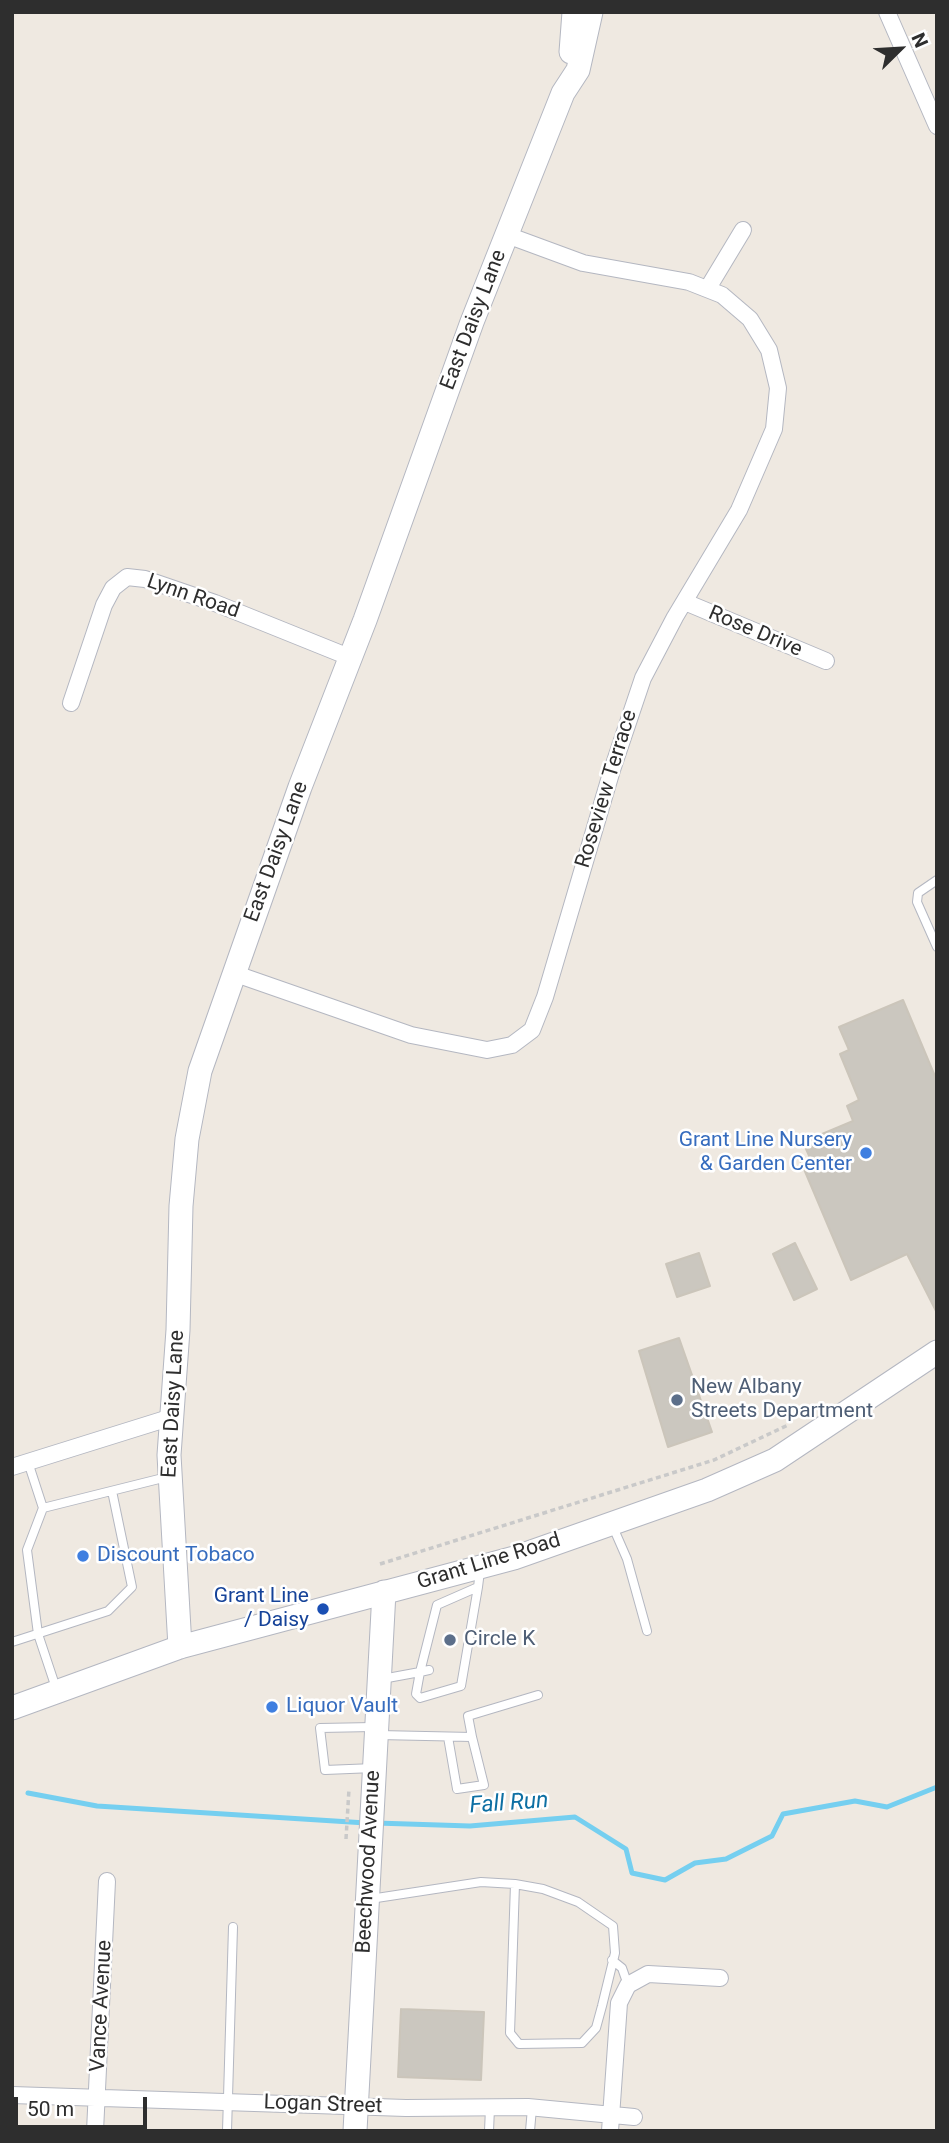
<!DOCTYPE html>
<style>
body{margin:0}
#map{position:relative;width:949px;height:2143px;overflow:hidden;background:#efe9e1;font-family:Roboto,sans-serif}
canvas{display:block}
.frame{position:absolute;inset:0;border:14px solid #2e2e2e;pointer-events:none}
.north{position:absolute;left:865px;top:14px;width:70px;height:70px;-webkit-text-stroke:5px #fff;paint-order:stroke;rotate:66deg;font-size:19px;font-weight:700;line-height:28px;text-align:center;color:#2e2e2e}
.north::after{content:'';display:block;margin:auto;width:24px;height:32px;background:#2e2e2e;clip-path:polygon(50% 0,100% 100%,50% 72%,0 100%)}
.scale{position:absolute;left:14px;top:2097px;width:133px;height:32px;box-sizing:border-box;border:4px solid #2e2e2e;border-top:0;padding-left:9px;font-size:21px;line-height:24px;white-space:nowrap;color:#2e2e2e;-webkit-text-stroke:5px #fff;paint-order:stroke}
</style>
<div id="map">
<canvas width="949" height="2143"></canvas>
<div class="frame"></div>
<div class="north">N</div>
<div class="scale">50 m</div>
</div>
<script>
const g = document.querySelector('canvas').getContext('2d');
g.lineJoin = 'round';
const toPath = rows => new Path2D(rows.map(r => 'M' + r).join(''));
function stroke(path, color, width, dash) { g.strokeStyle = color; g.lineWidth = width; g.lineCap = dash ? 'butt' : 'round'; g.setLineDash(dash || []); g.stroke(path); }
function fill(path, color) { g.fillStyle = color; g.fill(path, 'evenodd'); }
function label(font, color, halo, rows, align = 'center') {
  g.font = font + ' Roboto,sans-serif'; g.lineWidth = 5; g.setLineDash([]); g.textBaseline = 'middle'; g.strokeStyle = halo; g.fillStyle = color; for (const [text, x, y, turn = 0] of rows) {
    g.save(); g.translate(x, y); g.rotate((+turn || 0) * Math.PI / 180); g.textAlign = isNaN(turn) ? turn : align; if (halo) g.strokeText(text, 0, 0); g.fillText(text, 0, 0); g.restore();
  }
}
stroke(toPath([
 [28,1793,97,1806,366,1823],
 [376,1823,470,1826,575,1817,626,1849,632,1873,665,1880,695,1863,726,1859,772,1836,783,1814,855,1801,887,1807,937,1787]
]), '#75cff0', 5);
const building = toPath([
 [903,1000,937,1081,937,1313,907,1254,851,1280,801,1162,810,1158,803,1142,853,1121,847,1106,859,1100,840,1054,849,1050,839,1027,903,1000],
 [795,1243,817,1289,794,1300,773,1254,795,1243],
 [699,1253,710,1286,677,1297,666,1264,699,1253],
 [679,1338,712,1432,668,1447,639,1351,679,1338],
 [401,2009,484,2012,481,2080,398,2077,401,2009]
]);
fill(building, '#cbc7bf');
stroke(building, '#cbc5ba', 2);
const lane = toPath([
 [937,880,918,893,917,902,937,947],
 [28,1462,43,1508,167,1477],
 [43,1508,27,1550,38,1634,57,1691],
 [613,1527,627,1559,647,1631],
 [12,1642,108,1611,132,1587,112,1491],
 [429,1670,420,1672,416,1694,420,1698,461,1686,478,1587],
 [382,1679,420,1672,437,1605,478,1587,480,1571],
 [373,1727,320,1728,325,1770,374,1768],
 [379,1735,472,1737,468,1716,538,1695],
 [448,1737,457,1789,484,1785,472,1737],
 [370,1899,481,1882,515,1884,510,2033,519,2044,582,2043,596,2028,602,2006,615,1953,613,1926,578,1902,543,1889,515,1884],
 [612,1960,622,1968,628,1985],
 [227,2131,233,1927],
 [489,2131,490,2108],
 [530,2131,532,2108]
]);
const street = toPath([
 [887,12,937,126],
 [708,288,743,230],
 [685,602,826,661],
 [71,703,104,605,113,588,127,577,145,579,215,603,349,657],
 [233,973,411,1035,487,1050,512,1045,532,1030,545,997,612,770,643,678,675,617,739,510,774,429,778,388,769,350,750,319,722,295,689,282,583,263,507,235],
 [12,1467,172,1417],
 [12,2095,406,2108,528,2107,634,2117],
 [95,2131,107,1881],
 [610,2131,619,2003,628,1985,648,1974,720,1978]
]);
const secondary = toPath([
 [571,52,574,12],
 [180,1647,169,1455,178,1330,181,1206,187,1139,200,1071,300,787,365,620,472,322,563,93,578,70,591,12],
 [12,1708,180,1647,514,1558,707,1490,775,1460,937,1352],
 [355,2131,384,1592]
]);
stroke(lane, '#b4b7c1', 10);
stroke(street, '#b4b7c1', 18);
stroke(secondary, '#b4b7c1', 25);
stroke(toPath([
 [380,1564,714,1460,788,1425],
 [346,1839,349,1789]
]), '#c9c9c9', 3.5, [5, 3.5]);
stroke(lane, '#fff', 8);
stroke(street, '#fff', 16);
stroke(secondary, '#fff', 23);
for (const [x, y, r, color] of [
 [866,1153,7,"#3f7fe0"],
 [677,1400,7,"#5c6f8a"],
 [83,1556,7,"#3f7fe0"],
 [323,1609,7,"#1a4fb4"],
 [450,1640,7,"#5c6f8a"],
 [272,1707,7,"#3f7fe0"]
]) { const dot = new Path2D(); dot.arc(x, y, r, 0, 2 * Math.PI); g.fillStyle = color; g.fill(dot); stroke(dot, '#fff', 2.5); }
label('21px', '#2e2e2e', '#fff', [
 ["East Daisy Lane",474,320,-69],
 ["Lynn Road",193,597,19],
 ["Rose Drive",755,632,23],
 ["Roseview Terrace",607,789,-73],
 ["East Daisy Lane",277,852,-70],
 ["East Daisy Lane",174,1404,-87],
 ["Grant Line Road",489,1562,-17],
 ["Beechwood Avenue",369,1862,-87],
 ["Vance Avenue",102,2006,-87],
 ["Logan Street",323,2105,2]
]);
label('21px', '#366cbe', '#fff', [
 ["Grant Line Nursery",852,1141,"right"],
 ["& Garden Center",852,1165,"right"],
 ["Discount Tobaco",97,1556],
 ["Liquor Vault",286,1707]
], 'left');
label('21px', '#4e5e75', '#fff', [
 ["New Albany",691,1388],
 ["Streets Department",691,1412],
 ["Circle K",464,1640]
], 'left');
label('21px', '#164399', '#fff', [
 ["Grant Line",309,1597],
 ["/ Daisy",309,1621]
], 'right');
label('italic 23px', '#0d6fa3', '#fff', [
 ["Fall Run",509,1804,-4]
]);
</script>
